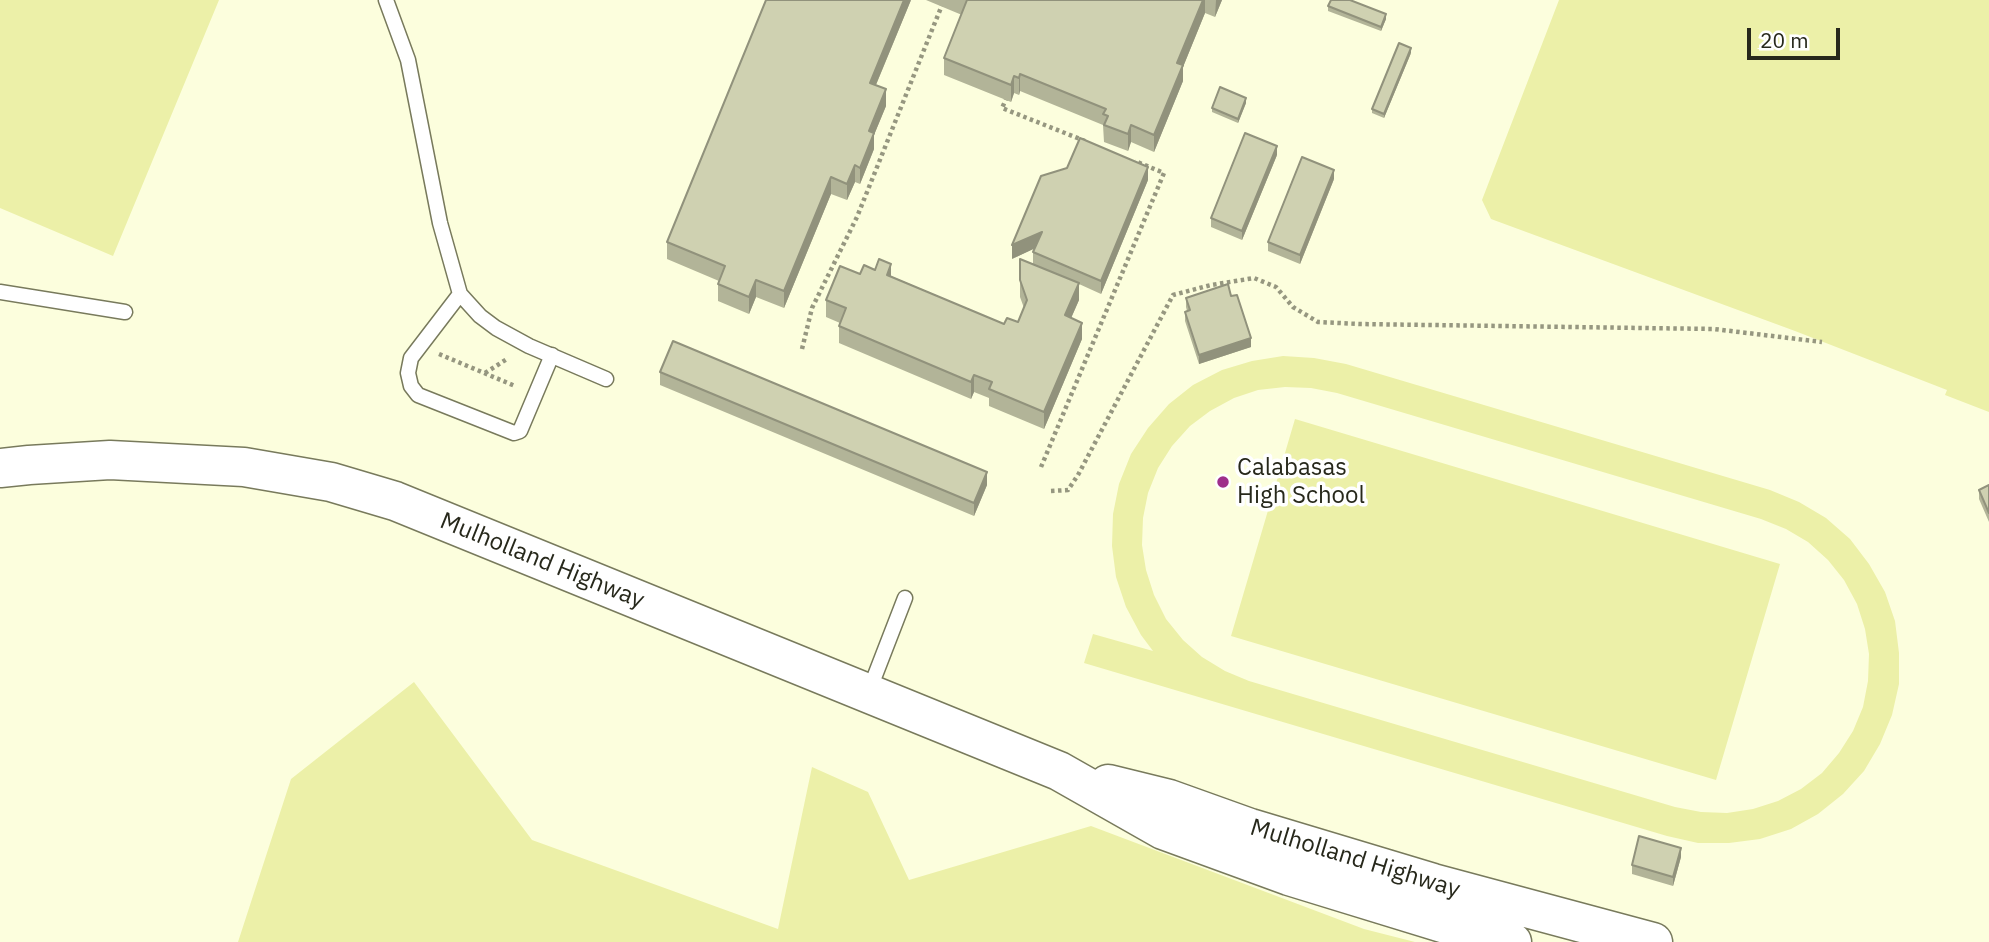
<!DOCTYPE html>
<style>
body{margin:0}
#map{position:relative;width:1989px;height:942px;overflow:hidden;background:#fcfedd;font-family:"IBM Plex Sans",sans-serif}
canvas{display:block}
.scale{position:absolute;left:1747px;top:28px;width:93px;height:32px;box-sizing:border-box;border:4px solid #27281b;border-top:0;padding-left:9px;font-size:21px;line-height:24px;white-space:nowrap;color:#27281b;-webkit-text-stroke:5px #fff;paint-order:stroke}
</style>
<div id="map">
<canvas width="1989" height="942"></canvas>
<div class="scale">20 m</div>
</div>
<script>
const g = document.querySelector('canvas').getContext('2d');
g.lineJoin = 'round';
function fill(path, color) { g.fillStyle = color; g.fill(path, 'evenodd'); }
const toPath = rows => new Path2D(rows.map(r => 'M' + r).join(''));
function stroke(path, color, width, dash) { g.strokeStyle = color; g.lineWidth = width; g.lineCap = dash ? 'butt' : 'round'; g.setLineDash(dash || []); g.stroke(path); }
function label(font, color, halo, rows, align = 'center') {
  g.font = font + ' "IBM Plex Sans",sans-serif'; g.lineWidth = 7; g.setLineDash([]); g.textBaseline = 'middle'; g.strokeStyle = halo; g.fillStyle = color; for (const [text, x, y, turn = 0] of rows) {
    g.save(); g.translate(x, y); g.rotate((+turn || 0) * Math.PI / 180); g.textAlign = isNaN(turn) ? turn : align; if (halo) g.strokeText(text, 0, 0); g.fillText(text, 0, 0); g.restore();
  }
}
fill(toPath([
 [0,0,219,0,113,256,0,208],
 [1559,0,1989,0,1989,412,1945,395,1947,390,1795,331,1491,219,1482,200],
 [1283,356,1314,358,1346,364,1770,490,1799,502,1826,518,1850,539,1869,564,1885,592,1895,621,1899,653,1899,684,1892,715,1880,744,1864,771,1843,794,1818,814,1791,829,1760,839,1729,843,1698,843,1667,836,1084,663,1093,634,1153,651,1141,635,1126,607,1116,577,1112,546,1113,514,1119,484,1131,454,1148,428,1169,404,1193,385,1222,370,1252,361],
 [1285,387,1311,388,1337,393,1761,519,1786,529,1808,542,1828,560,1844,580,1857,604,1865,629,1869,654,1868,681,1863,707,1853,731,1839,753,1822,773,1801,789,1778,801,1753,809,1727,813,1701,812,1675,807,1249,681,1225,671,1202,657,1183,640,1166,619,1154,595,1146,570,1142,545,1143,518,1148,493,1158,468,1172,446,1190,426,1210,411,1234,398,1258,390],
 [1295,419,1780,564,1716,780,1231,636],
 [414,682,532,840,778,929,812,767,868,792,909,880,1091,826,1364,929,1415,942,238,942,291,779]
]), '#ecf0a8');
const service = toPath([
 [386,0,408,60,440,223,460,294,480,316,496,328,529,346,606,379],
 [0,292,125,312],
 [460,294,411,358,408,373,411,386,418,395,514,433,520,431,552,355],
 [869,691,905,598]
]);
const secondary = toPath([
 [0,468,29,465,110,460,244,467,331,482,395,501,1059,771,1163,830,1289,876,1475,933,1512,942],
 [1108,784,1169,799,1250,828,1433,883,1653,942]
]);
stroke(service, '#787a5c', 17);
stroke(secondary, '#787a5c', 41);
stroke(toPath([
 [1007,97,1002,108,1085,141],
 [802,349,812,308,857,217,944,0],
 [439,354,515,386],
 [485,373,507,359],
 [1041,467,1164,173,1135,161],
 [1051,491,1068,490,1078,475,1173,295,1211,285,1254,278,1276,287,1293,307,1318,322,1359,324,1714,329,1822,342]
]), '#969780', 4.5, [3.5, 3.5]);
stroke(service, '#fff', 14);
stroke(secondary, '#fff', 38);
fill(toPath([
 [911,0,876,85,886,106,874,135,874,149,860,184,855,182,847,200,831,194,784,308,756,297,749,314,718,301,718,284,719,281,667,259,667,242],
 [926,0,1222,0,1215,17,1205,13,1183,67,1183,81,1154,152,1131,142,1128,151,1104,142,1103,125,1020,91,1019,95,1014,93,1011,102,944,75,944,58,962,15],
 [1328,6,1386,19,1381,31,1328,11],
 [1411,53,1384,118,1372,113,1372,109],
 [1246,103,1238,123,1212,112,1212,108],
 [1277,155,1242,240,1211,227,1211,218],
 [1334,179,1300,264,1268,251,1268,242],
 [1148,180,1101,294,1079,284,1079,300,1071,318,1082,339,1044,429,989,406,989,398,974,392,971,399,839,343,839,326,840,323,826,317,826,300,860,274,891,276,1004,324,1018,322,1024,308,1020,297,1020,259,1033,264,1033,252,1035,248,1012,259],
 [1231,296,1251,347,1199,364,1185,321,1185,312,1187,311,1186,307,1186,298],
 [660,372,987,485,974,516,660,385],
 [1989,485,1989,522,1979,499,1979,490],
 [1681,857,1673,886,1632,874,1632,865]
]), '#b2b498');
fill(toPath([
 [904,0,911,0,870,99,870,83],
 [1203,0,1205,0,1205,13,1183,67,1183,81,1154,152,1154,135,1177,63],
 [1216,0,1222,0,1215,17],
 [1386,14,1386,19,1381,31,1381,27],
 [1411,48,1411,53,1384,118,1384,114],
 [1020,74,1020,91,1019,95,1019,78],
 [1014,76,1014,93,1011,102,1011,85],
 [886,89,886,106,874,135,874,149,860,184,860,168,869,131],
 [1246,98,1246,103,1238,123,1238,119],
 [1131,125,1131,142,1128,151,1128,134],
 [1277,146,1277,155,1242,240,1242,231],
 [855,165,855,182,847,200,847,184],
 [1148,167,1148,180,1101,294,1101,281],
 [1334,170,1334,179,1300,264,1300,255],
 [831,177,831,194,784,308,784,291],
 [1042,232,1042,245,1012,259,1012,245],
 [891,264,891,281,887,275],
 [756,280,756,297,749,314,749,297],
 [1079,283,1079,300,1065,332,1065,315],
 [1082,323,1082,339,1044,429,1044,412],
 [1251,338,1251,347,1199,364,1199,355],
 [974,375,974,392,971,399,971,382],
 [987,472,987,485,974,516,974,503],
 [1681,848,1681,857,1673,886,1673,877]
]), '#91927c');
const building = toPath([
 [766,0,904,0,870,83,886,89,869,131,874,133,860,168,855,165,847,184,831,177,784,291,756,280,749,297,718,284,725,266,667,242,766,0],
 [967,0,1203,0,1177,63,1183,65,1154,135,1131,125,1128,134,1104,125,1108,116,1103,114,1106,109,1020,74,1019,78,1014,76,1011,85,944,58,967,0],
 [1331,0,1350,0,1386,14,1381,27,1328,6,1331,0],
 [1399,43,1411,48,1384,114,1372,109,1399,43],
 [1220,87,1246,98,1238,119,1212,108,1220,87],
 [1245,133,1277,146,1242,231,1211,218,1245,133],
 [1080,138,1148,167,1101,281,1033,252,1042,232,1012,245,1041,176,1067,168,1080,138],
 [1302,157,1334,170,1300,255,1268,242,1302,157],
 [879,259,891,264,887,275,1004,324,1007,318,1018,322,1027,300,1020,280,1020,259,1079,283,1065,315,1082,323,1044,412,989,389,992,382,974,375,971,382,839,326,846,308,826,300,840,266,860,274,864,265,875,270,879,259],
 [1228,284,1231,296,1237,295,1251,338,1199,355,1185,312,1190,310,1186,298,1228,284],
 [673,341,987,472,974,503,660,372,673,341],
 [1989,485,1989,513,1979,490,1989,485],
 [1639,836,1681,848,1673,877,1632,865,1639,836]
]);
fill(building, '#cfd1b1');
stroke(building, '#91927c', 2);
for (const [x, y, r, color] of [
 [1223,482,7,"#9e2e8b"]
]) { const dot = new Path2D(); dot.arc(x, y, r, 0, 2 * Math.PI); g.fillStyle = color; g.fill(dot); stroke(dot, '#fff', 2.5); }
label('24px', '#27281b', '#fff', [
 ["Calabasas",1237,468],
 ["High School",1237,496]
], 'left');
label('24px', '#27281b', '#fff', [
 ["Mulholland Highway",542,561,22],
 ["Mulholland Highway",1355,859,17]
]);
</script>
